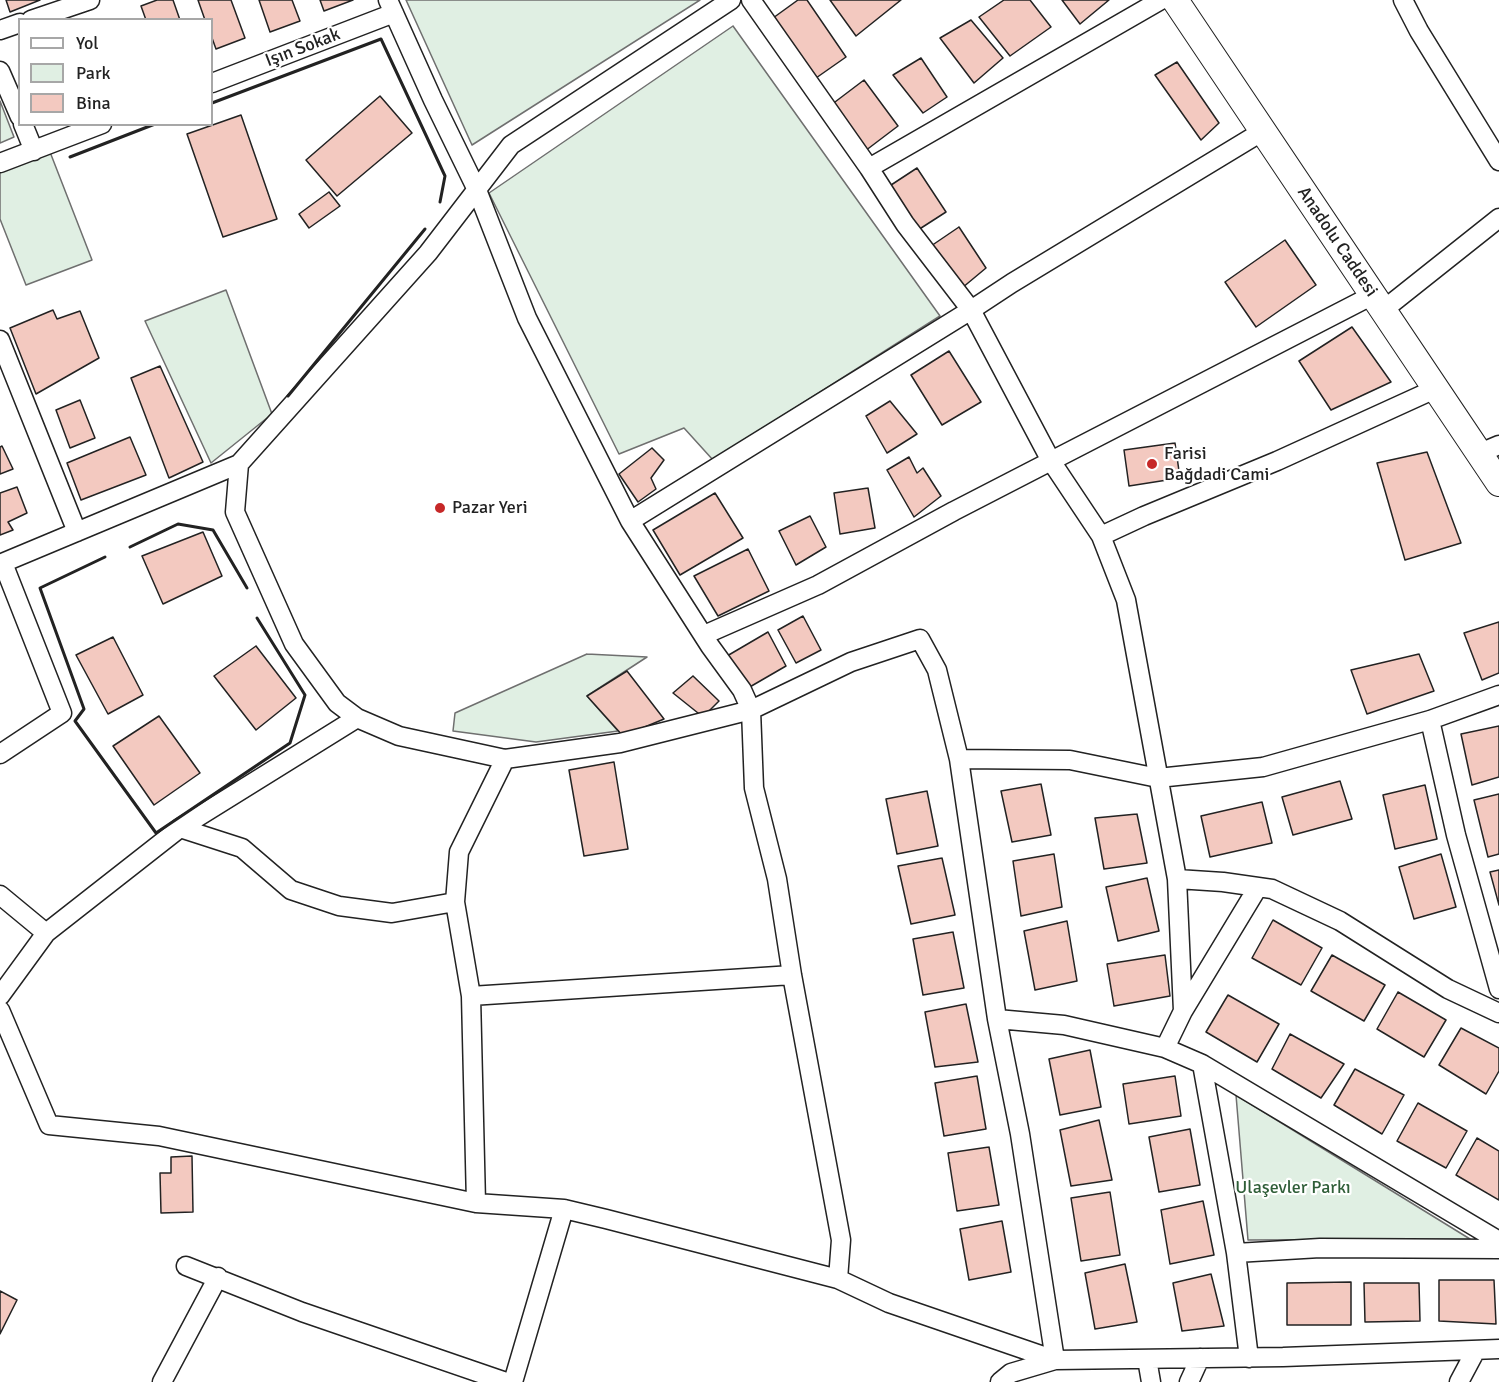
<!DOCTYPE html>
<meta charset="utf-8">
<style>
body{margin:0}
#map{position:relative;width:1499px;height:1382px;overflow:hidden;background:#fff;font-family:Signika,sans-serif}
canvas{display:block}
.legend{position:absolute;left:18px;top:18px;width:195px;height:108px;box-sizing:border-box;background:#fff;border:2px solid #a7a7a7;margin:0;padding:8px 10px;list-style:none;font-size:18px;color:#222}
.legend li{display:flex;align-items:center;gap:12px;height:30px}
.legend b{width:30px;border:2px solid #a7a7a7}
</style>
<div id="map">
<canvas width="1499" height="1382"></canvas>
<ul class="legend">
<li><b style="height:8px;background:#fff"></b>Yol</li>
<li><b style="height:16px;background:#e0efe3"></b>Park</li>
<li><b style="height:16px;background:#f3c9c0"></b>Bina</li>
</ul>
</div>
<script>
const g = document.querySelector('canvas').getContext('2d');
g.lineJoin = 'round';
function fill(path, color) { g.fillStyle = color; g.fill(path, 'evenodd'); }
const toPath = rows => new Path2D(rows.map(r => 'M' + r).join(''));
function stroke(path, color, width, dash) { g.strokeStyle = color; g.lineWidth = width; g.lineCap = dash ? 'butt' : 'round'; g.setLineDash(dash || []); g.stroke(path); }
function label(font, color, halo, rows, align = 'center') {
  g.font = font + ' Signika,sans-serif'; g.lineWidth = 4.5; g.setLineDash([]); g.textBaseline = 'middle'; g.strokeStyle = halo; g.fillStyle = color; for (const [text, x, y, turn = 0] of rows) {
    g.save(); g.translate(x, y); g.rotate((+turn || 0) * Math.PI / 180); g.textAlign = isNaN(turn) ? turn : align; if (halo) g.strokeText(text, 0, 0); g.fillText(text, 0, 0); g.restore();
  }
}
const green = toPath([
 [406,0,700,0,472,145,406,0],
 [733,26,940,316,713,460,684,428,619,454,489,193,733,26],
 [0,101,14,137,0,143,0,101],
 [50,152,92,260,26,285,0,219,0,171,50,152],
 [226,290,272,414,211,463,145,321,226,290],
 [587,654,647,657,587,696,618,731,536,742,453,731,455,713,587,654],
 [1236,1095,1470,1239,1248,1240,1236,1095]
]);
fill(green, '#e0efe3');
stroke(green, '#6f6f6f', 1.5);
const building = toPath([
 [6,0,40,0,10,12,6,0],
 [157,0,173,0,180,20,146,20,141,6,157,0],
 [198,0,231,0,245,38,216,49,212,38,212,20,205,20,198,0],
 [259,0,292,0,300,21,270,32,259,0],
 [320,0,353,0,324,11,320,0],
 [798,0,807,0,846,57,816,78,773,18,798,0],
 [830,0,901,0,856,36,830,0],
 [1004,0,1030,0,1051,27,1010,56,979,17,1004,0],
 [1062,0,1109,0,1080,24,1062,0],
 [971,20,1003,58,974,83,940,38,971,20],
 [921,58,947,97,923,113,893,75,921,58],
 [1177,62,1219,123,1201,140,1155,75,1177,62],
 [864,80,898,126,865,151,831,105,864,80],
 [380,96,412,133,337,196,306,160,380,96],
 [241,115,277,219,223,237,187,134,241,115],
 [917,168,946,212,918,230,888,187,917,168],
 [329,192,340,206,309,228,299,214,329,192],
 [959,227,986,268,962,288,931,246,959,227],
 [1285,240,1316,285,1256,327,1225,282,1285,240],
 [53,310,57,319,80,311,99,358,36,394,10,328,53,310],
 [1352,327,1391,382,1331,410,1299,361,1352,327],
 [949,351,981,402,942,425,911,375,949,351],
 [160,366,203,462,169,478,131,378,160,366],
 [80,400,95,438,70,448,56,410,80,400],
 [890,401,917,434,887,453,866,416,890,401],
 [130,437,146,475,81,500,67,463,130,437],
 [1175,443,1180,478,1129,486,1124,450,1175,443],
 [2,446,13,469,0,474,0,447,2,446],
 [652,448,664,460,651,478,656,489,638,502,619,474,652,448],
 [1427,452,1461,543,1405,560,1377,463,1427,452],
 [909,457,917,473,923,468,941,496,914,517,887,470,909,457],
 [17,487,27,513,8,522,13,530,0,535,0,493,17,487],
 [868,488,875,528,840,534,834,493,868,488],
 [715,493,743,538,680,575,653,530,715,493],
 [810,516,826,547,796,565,779,531,810,516],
 [203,532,222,576,163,604,142,556,203,532],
 [748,549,769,591,718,616,694,576,748,549],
 [803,616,821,650,796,663,778,630,803,616],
 [1499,622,1499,673,1482,680,1464,633,1499,622],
 [768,632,786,666,748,688,727,656,768,632],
 [113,637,143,695,108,714,76,655,113,637],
 [256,646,296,698,256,730,214,676,256,646],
 [1419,654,1434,691,1367,714,1351,670,1419,654],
 [627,671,664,719,623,736,587,696,627,671],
 [693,676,719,701,703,717,673,693,693,676],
 [159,716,200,773,154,805,113,746,159,716],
 [1499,726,1499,777,1472,785,1461,734,1499,726],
 [614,762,628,849,584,856,569,770,614,762],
 [1340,781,1352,819,1293,835,1282,797,1340,781],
 [1041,784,1051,835,1012,842,1001,791,1041,784],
 [1425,785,1437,839,1395,849,1383,795,1425,785],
 [927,791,938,846,897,854,886,799,927,791],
 [1499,794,1499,854,1488,857,1474,800,1499,794],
 [1262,802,1272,843,1210,857,1201,816,1262,802],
 [1137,814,1147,863,1104,869,1095,818,1137,814],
 [1054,854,1062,907,1021,916,1013,861,1054,854],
 [1441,854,1456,907,1414,919,1399,867,1441,854],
 [942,858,955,915,911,924,898,866,942,858],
 [1499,870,1499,905,1490,872,1499,870],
 [1147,878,1159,931,1118,941,1106,887,1147,878],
 [1273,920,1322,948,1301,985,1252,958,1273,920],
 [1067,921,1077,981,1035,990,1024,931,1067,921],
 [953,932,964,988,923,995,913,939,953,932],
 [1165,955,1170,996,1114,1006,1107,964,1165,955],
 [1332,955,1385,985,1364,1021,1311,991,1332,955],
 [1398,992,1446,1020,1424,1057,1377,1029,1398,992],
 [1228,995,1279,1024,1257,1062,1206,1032,1228,995],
 [966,1004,978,1062,935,1067,925,1012,966,1004],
 [1461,1028,1499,1048,1499,1071,1486,1094,1439,1065,1461,1028],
 [1290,1034,1344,1064,1321,1098,1272,1069,1290,1034],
 [1090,1050,1101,1107,1060,1115,1049,1059,1090,1050],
 [1355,1069,1404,1095,1382,1134,1334,1105,1355,1069],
 [977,1076,986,1129,944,1136,935,1083,977,1076],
 [1175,1076,1181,1116,1129,1124,1123,1084,1175,1076],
 [1418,1103,1467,1131,1446,1168,1397,1141,1418,1103],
 [1099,1120,1112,1180,1071,1186,1060,1130,1099,1120],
 [1190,1129,1200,1185,1159,1192,1149,1137,1190,1129],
 [1477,1138,1499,1151,1499,1200,1456,1175,1477,1138],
 [989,1147,999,1205,957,1211,948,1153,989,1147],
 [192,1156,193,1212,161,1213,160,1173,171,1173,171,1157,192,1156],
 [1110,1192,1120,1255,1081,1261,1071,1198,1110,1192],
 [1203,1201,1214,1255,1170,1264,1161,1210,1203,1201],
 [1002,1221,1011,1272,969,1280,960,1229,1002,1221],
 [1125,1264,1137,1322,1095,1329,1085,1273,1125,1264],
 [1211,1274,1224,1326,1182,1331,1173,1283,1211,1274],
 [1439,1280,1494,1280,1496,1324,1439,1321,1439,1280],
 [1351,1282,1351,1325,1287,1325,1287,1283,1351,1282],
 [1364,1283,1419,1283,1420,1321,1365,1322,1364,1283],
 [0,1291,17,1300,0,1334,0,1291]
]);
fill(building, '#f3c9c0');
stroke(building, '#222', 1.5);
const street = toPath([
 [388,0,433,100,477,190,527,318,630,521],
 [751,0,869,168,905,224,971,310,1051,461,1101,536,1126,600,1177,879,1183,1011,1165,1048],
 [1403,0,1419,31,1499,161],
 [31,20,90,0],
 [0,30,20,23],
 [0,71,20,117],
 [212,83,394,13],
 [23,124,34,151],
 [0,163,102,124],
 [869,168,1161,0],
 [1382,311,1499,218],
 [0,340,77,532],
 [1480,453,1499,445],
 [239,464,235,512,294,644,337,703,357,718,399,736,505,759,620,743,751,710,851,662,920,639,937,670,959,759,1070,760,1158,778,1263,767,1430,720,1499,695],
 [1101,536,1144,516,1277,461,1435,389],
 [0,564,239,464,428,253,511,145,731,0],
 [704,635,818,585,954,511,1373,295],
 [1430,720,1456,835,1499,989],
 [0,754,62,713,3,563],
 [180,828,242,848,291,890,339,906,392,913,455,902],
 [1177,879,1223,882,1272,889,1340,921,1448,989,1499,1013],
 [0,895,46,933],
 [0,996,46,933,180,828,357,718],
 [471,996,792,975],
 [0,1010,49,1125,159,1136,476,1203,564,1209,606,1219,838,1279,889,1303,1055,1360,1020,1134,997,1019,959,759],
 [1183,1011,1258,887],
 [997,1019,1064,1025,1165,1048,1202,1064,1236,1253,1249,1358],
 [1202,1064,1499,1241],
 [476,1203,471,996,455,902,459,852,505,759],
 [1236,1253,1320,1248,1499,1249],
 [186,1266,302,1312,506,1382],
 [838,1279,841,1240,792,975,777,879,754,788,751,710,742,690,710,646,630,521,971,310,1012,283,1263,131],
 [1147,1359,1151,1382],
 [162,1382,218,1277],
 [513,1382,564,1209],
 [1000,1382,1011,1373,1055,1360,1283,1357,1499,1349],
 [1189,1382,1200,1358],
 [1459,1382,1476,1350]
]);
const secondary = toPath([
 [1175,0,1499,483]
]);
stroke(street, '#222', 21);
stroke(secondary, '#222', 28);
stroke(street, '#fff', 18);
stroke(secondary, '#fff', 26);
stroke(toPath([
 [212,103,381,39,445,176,440,202],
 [70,157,155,124],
 [288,396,425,229],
 [130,547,178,524,213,530,247,588],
 [105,557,40,588,84,709,75,721,156,833,290,743,305,695,257,618]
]), '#222', 3);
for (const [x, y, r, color] of [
 [1152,464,6,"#c62828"],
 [440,508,6,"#c62828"]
]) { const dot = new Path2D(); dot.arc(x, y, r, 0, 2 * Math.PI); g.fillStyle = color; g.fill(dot); stroke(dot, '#fff', 2); }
label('18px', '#222', '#fff', [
 ["Işın Sokak",303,48,-21],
 ["Anadolu Caddesi",1337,242,56]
]);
label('18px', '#222', '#fff', [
 ["Farisi",1164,454],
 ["Bağdadi Cami",1164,475],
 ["Pazar Yeri",452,508]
], 'left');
label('18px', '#2f5e38', '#fff', [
 ["Ulaşevler Parkı",1293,1188]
]);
</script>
